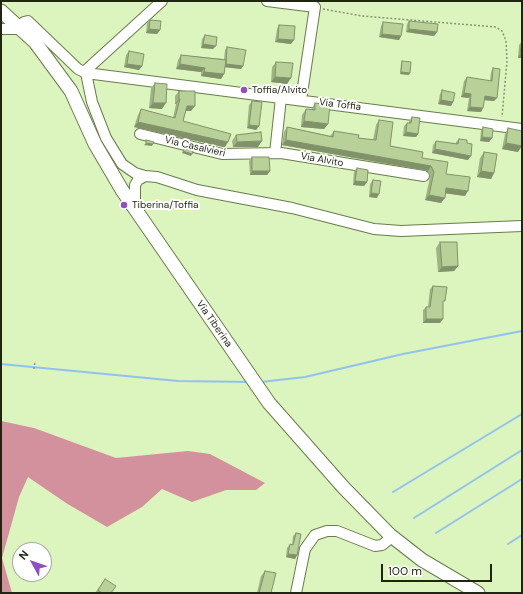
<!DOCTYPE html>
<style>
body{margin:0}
#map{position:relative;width:523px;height:594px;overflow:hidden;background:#dcf4bd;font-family:"DM Sans",sans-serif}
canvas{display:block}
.frame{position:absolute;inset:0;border:2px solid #1e2611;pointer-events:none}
.north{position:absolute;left:12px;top:542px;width:40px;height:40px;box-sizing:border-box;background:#fff;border:1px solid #a5a8a0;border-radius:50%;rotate:310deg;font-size:11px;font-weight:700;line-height:16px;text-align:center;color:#1e2611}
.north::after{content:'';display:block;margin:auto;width:14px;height:18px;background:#904fc4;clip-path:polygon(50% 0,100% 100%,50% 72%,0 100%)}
.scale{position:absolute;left:381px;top:564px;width:111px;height:18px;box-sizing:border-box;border:2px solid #1e2611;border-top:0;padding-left:5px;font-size:12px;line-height:14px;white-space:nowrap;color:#1e2611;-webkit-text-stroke:3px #fff;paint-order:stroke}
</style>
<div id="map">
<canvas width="523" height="594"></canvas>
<div class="frame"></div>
<div class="north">N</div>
<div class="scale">100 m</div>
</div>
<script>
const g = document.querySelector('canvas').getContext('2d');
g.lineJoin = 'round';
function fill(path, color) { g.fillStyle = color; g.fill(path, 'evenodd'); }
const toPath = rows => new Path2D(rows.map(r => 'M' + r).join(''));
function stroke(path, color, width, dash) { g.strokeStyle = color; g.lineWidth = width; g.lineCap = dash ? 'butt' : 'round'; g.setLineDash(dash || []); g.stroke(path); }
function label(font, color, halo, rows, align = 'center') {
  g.font = font + ' "DM Sans",sans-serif'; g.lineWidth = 4; g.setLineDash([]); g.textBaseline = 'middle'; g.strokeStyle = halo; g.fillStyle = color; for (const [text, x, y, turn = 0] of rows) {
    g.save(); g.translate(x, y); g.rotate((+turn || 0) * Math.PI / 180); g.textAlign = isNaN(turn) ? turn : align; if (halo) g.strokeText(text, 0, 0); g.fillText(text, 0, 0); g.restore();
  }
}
fill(toPath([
 [1,421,34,428,116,458,188,451,210,454,265,483,256,490,226,490,192,502,162,489,142,507,107,527,66,503,28,477,19,497,2,558,12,593,1,593]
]), '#d3919d');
stroke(toPath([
 [1,364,178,381,249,382],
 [261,382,305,377,403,354,522,331],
 [393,492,522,414],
 [414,518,522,450],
 [436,533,522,479],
 [508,544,522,535]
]), '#92c2ef', 2);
const minor = toPath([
 [267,1,315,7,301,100],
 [1,29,16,29,24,22,28,21,78,69,86,73,522,129],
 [84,72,162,1],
 [86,73,92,102,106,138,122,164,135,173,145,176,157,177,197,190,292,208,374,229,401,231,522,226],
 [140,134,222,154,281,153,424,176],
 [275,153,281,98],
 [135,209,135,185,138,180,145,176],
 [296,593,305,549,315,535,327,531,337,531,375,546,382,545,392,537]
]);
const major = toPath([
 [1,11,35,42,71,91,95,144,122,190,269,403,344,488,390,535,422,560,478,593]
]);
stroke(minor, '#687d4b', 12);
stroke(major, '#687d4b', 15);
stroke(toPath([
 [323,9,362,16,496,27,502,31,506,41,507,61,502,117],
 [34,369,35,361]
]), '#869770', 1.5, [2, 2]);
stroke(minor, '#fff', 10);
stroke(major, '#fff', 13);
fill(toPath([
 [150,20,160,30,157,34,146,33,147,23],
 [409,21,437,32,434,36,406,32,407,24],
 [383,22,401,36,399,40,379,37,381,26],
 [279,25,291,44,275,42,277,29],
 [205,35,213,49,201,48,202,39],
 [522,41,522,58,518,58,519,45],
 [227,47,243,66,241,69,225,67,224,74,221,79,201,76,201,72,176,69,178,60,181,55,224,59,225,50],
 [129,51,142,66,139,70,124,67,126,55],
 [402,61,409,75,400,74,401,63],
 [276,62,287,84,271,82,272,67],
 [493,68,494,101,484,100,483,108,481,112,467,111,469,98,461,97,464,81,467,77,490,81,491,72],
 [155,83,162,109,149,108,151,88],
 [442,90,453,102,451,106,438,104,440,94],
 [179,91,191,111,186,111,183,121,225,147,134,127,138,115,141,109,173,118,176,104,175,104,175,96],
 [252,101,259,126,256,130,247,128,249,105],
 [315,103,328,124,324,129,301,127,302,115,306,109,311,110],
 [412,117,418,134,416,137,403,136,404,126,407,123,409,123,409,121],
 [379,120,390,146,422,158,446,174,465,196,445,193,441,203,425,200,430,177,428,171,282,145,284,132,287,127,330,136,334,131,358,138,373,140,376,125],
 [483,127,492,138,489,142,480,141,481,131],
 [508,128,518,152,502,149,505,134],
 [236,135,258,147,233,147,232,141],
 [459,139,467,143,468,160,432,153,433,145,436,141,456,144,456,142],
 [484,152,494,173,491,179,477,177,480,158],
 [252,157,270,171,267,175,250,175,249,161],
 [357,168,367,182,364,186,353,185,354,171],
 [373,180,377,198,369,197,370,184],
 [440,242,458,266,454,271,438,272,436,248],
 [433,286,440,323,423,323,423,310,426,307,428,307,430,289],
 [296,533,297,555,295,559,286,557,287,548,290,544,292,545,293,536],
 [265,571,271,593,257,593,261,576],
 [105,579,111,593,95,593]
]), '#9eb483');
fill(toPath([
 [149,29,160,30,157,34,146,33],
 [409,29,437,32,434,36,406,32],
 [382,34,401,36,399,40,379,37],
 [278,39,294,40,291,44,275,42],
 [203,44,216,46,213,49,201,48],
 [520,54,522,54,522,58,518,58],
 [225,63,243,66,241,69,223,67],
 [127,64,142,66,139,70,124,67],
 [180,64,205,68,201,72,176,69],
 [204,72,224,74,221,79,201,76],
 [401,72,410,73,409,75,400,74],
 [275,77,291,78,287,84,271,82],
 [464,93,471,94,469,98,461,97],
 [485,96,497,98,494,101,482,100],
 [179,99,180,99,176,104,175,104],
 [441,100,453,102,451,106,438,104],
 [153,103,166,103,162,109,149,108],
 [187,106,195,106,191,111,184,111],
 [470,107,483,108,481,112,467,111],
 [304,121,328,124,324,129,301,127],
 [138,122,228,142,225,147,223,147,134,127],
 [249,125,259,126,256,130,247,128],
 [406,132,418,134,416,137,403,136],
 [482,137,492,138,489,142,480,141],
 [286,140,431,166,428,171,282,145],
 [262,141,258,147,233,147,237,142],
 [146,143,153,144,152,146,144,145],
 [506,143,522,146,518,152,502,149],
 [435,149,471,156,468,160,432,153],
 [183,151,192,154,191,156,182,153],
 [252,171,270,171,267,175,250,175],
 [481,171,494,173,491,179,477,177],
 [355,181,367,182,364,186,353,185],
 [446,188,468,191,465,196,443,193],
 [371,193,379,194,377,198,369,197],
 [429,195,445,198,441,203,425,200],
 [458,266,454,271,438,272,442,267],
 [426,319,443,319,440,323,423,323],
 [288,554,297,555,295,559,286,557]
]), '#81926a');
const building = toPath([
 [150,20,161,21,160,30,149,29,150,20],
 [409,21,438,24,437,32,409,29,409,21],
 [383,22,403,24,401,36,382,34,383,22],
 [279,25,295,26,294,40,278,39,279,25],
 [205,35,217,37,216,46,203,44,205,35],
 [522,41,522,54,520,54,522,41],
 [227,47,246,50,243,66,226,64,227,47],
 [129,51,144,54,142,66,127,64,129,51],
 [181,55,226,60,224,74,204,72,205,68,180,64,181,55],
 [402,61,411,62,410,73,401,72,402,61],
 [276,62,293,63,291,78,275,77,276,62],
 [493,68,500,69,497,98,485,96,483,108,470,107,471,94,464,93,467,77,492,81,493,68],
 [155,83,167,84,166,103,153,103,155,83],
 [442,90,455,93,453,102,441,100,442,90],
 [179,91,195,91,195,106,187,106,183,121,231,134,228,142,138,122,141,109,175,118,180,99,179,99,179,91],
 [252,101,262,102,259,126,249,125,252,101],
 [315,103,330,105,328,124,304,121,306,109,315,110,315,103],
 [412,117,420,118,418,134,406,132,407,123,411,123,412,117],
 [379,120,393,122,390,146,423,152,422,158,448,162,446,174,470,177,468,191,446,188,445,198,429,195,434,172,431,166,286,140,287,127,333,137,334,131,359,135,358,138,376,140,379,120],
 [483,127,493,129,492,138,482,137,483,127],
 [508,128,522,131,522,146,506,143,508,128],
 [261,132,262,141,237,142,236,135,261,132],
 [459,139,467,140,467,143,472,144,471,156,435,149,436,141,458,144,459,139],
 [146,140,154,142,153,144,146,143,146,140],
 [184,149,193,151,192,154,183,151,184,149],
 [484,152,497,154,494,173,481,171,484,152],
 [252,157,269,157,270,171,252,171,252,157],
 [357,168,368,170,367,182,355,181,357,168],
 [373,180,381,181,379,194,371,193,373,180],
 [440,242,457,242,458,266,442,267,440,242],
 [433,286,447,287,445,301,443,301,443,319,426,319,426,307,430,307,433,286],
 [296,533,301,534,297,555,288,554,290,544,293,545,296,533],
 [265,571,276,573,271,593,259,593,265,571],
 [105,579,116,586,111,593,102,593,98,590,105,579]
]);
fill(building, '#b8d198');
stroke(building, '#81926a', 1);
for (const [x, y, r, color] of [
 [244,90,4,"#904fc4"],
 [124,205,4,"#904fc4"]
]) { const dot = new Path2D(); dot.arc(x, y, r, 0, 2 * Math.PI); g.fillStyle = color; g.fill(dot); stroke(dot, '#fff', 1.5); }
label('10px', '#1e2611', '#fff', [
 ["Toffia/Alvito",252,90],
 ["Tiberina/Toffia",132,205]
], 'left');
label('10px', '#1e2611', '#fff', [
 ["Via Toffia",340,105,7],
 ["Via Casalvieri",195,147,13],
 ["Via Alvito",322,160,10],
 ["Via Tiberina",214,324,55]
]);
</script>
